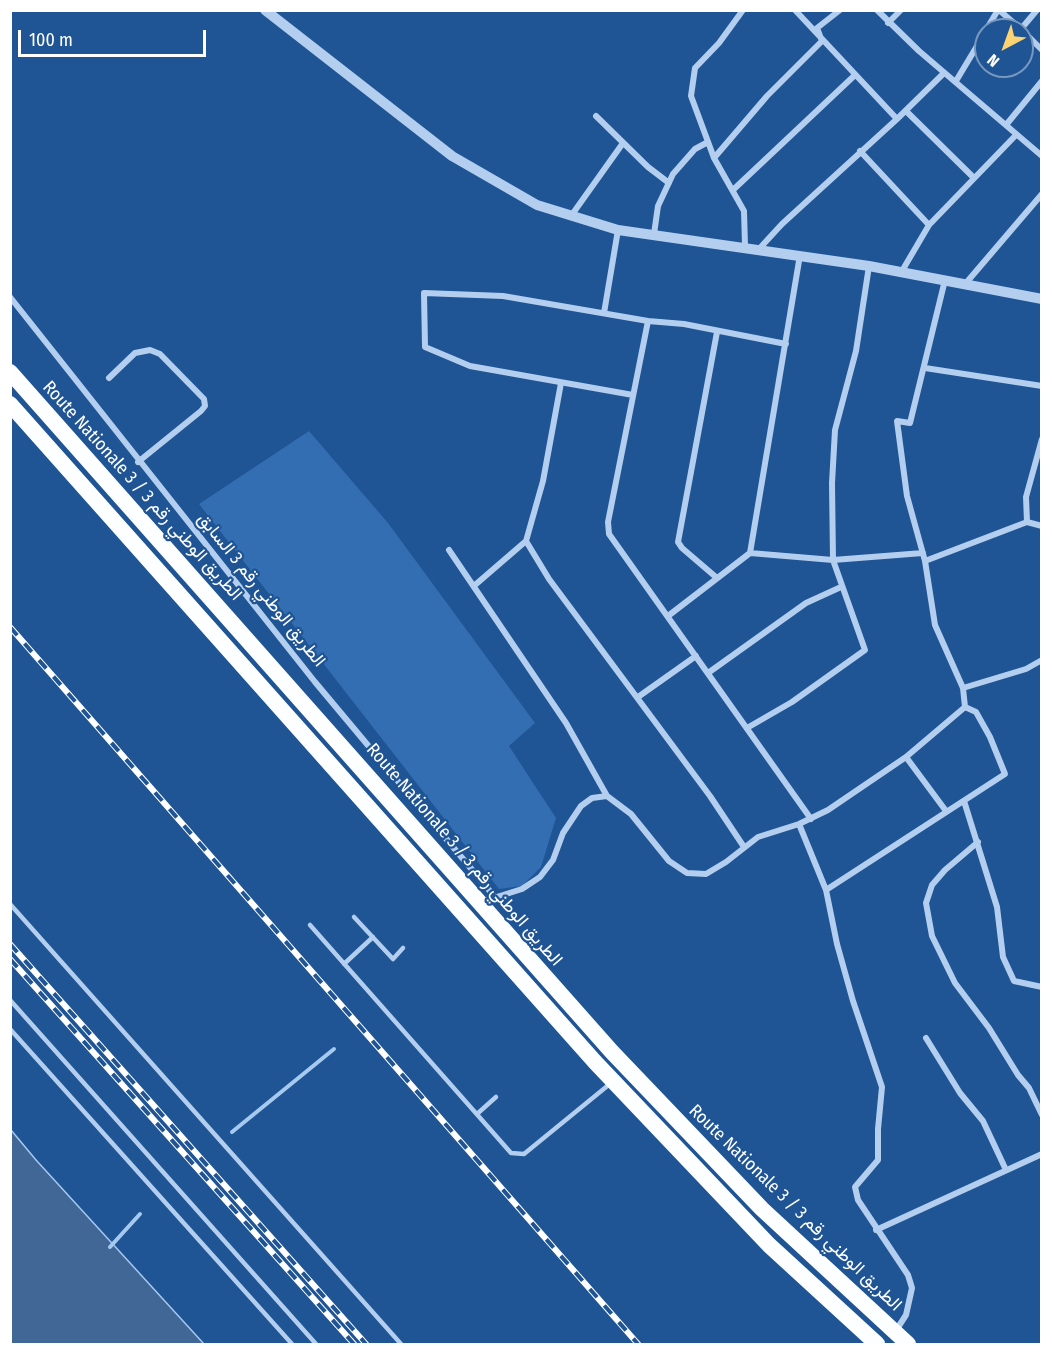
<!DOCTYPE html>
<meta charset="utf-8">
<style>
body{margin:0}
#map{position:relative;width:1052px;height:1355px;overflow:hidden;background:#1f5495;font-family:"Fira Sans Condensed",sans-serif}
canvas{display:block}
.frame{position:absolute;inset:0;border:12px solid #fff;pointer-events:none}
.north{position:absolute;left:974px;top:18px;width:60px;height:60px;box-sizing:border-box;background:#1f5495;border:2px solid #7998bf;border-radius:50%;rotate:221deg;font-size:16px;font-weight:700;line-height:24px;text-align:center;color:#fff}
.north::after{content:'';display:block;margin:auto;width:21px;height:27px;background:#fcd373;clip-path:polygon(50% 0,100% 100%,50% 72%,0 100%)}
.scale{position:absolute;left:18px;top:30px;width:188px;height:27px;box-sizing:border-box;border:3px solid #fff;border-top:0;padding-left:8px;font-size:18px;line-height:21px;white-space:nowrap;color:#fff;-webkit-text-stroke:4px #1f5495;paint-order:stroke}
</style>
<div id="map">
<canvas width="1052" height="1355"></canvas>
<div class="frame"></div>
<div class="north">N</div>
<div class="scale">100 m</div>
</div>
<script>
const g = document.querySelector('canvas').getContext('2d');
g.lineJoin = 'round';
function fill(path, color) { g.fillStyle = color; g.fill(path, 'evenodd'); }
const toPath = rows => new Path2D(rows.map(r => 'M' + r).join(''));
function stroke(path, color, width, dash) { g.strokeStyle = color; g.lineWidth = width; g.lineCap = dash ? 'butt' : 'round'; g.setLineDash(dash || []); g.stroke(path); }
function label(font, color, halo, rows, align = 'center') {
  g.font = font + ' "Fira Sans Condensed",Vazirmatn,sans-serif'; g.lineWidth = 4.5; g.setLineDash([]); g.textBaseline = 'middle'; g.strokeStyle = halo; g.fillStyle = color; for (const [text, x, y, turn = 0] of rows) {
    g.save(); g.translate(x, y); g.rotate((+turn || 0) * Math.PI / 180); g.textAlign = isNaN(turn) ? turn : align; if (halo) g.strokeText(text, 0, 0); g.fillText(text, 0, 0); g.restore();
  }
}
fill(toPath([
 [309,431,388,523,535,723,509,746,556,818,541,867,522,886,499,889,199,504]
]), '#336eb3');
const water = toPath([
 [11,1130,36,1160,204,1344,11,1344,11,1130]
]);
fill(water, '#416796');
stroke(water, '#a6c9f0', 1.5);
stroke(toPath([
 [232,1132,334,1049],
 [110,1247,140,1214]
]), '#a6c9f0', 4);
stroke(toPath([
 [10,904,401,1344],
 [354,917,393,959,403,948],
 [310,925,511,1153,524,1154,611,1083],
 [344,964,373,937],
 [10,1000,316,1344],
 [10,1029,292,1344],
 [477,1114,496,1097]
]), '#b3ceee', 4.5);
stroke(toPath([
 [743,10,719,43,695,68,691,96,714,158,744,211,745,246],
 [795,10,897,119],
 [877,10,919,51,1042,156],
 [999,10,1022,30],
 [888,23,901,10],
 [1021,29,1037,10],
 [986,30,998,10],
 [1022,30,1042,50],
 [956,81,986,31],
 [906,111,974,178],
 [596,116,648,167,669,183],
 [1006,125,1042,81],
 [860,151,929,225],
 [714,158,767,96,822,41,817,28,840,10],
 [734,189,855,75],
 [571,216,623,143],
 [654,234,658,206,673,174,695,149,708,142],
 [759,249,782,224,897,119,944,73],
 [902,271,929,225,1016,135],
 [945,280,910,423,897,421,907,496,925,561,935,625,963,688,965,707],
 [966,283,1042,194],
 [10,297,315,682,494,896],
 [604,313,618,230],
 [648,321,684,324,786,344],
 [717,332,678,542,682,548,717,578],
 [925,368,1042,386],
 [109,378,135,353,150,350,160,354,204,399,205,406,201,411,138,462],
 [633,395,470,366,425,347,424,293,503,296,648,321,608,522,609,534,811,819],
 [1027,522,1026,497,1042,439],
 [526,541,549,579,710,796,744,847],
 [449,550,566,723,607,796,631,814,669,861,687,873,706,874,726,862,758,837,799,824,828,810,906,757,965,707],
 [750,553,800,255],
 [925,561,1027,522,1042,526],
 [475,585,526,541,543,481,561,383],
 [668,616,750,553,833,560,923,553],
 [708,673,806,603,841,587],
 [963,688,1026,669,1042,660],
 [638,697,696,656],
 [747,728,792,702,865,650,833,560,832,483,835,430,856,351,869,266],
 [906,757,946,811],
 [964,801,997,907,1003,957,1014,981,1042,987],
 [799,824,826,890,837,944,853,1001,882,1087,878,1129,878,1160,855,1187,858,1200,908,1275,912,1288,906,1315,895,1332],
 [978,842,945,870,932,885,926,903,932,936,955,983,989,1028,1018,1075,1029,1088,1042,1115],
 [826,890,1005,774,990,737,976,712,965,707],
 [481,902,522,889,540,877,553,860,563,833,581,806,592,798,607,796],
 [926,1038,960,1093,983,1121,1006,1170],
 [876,1230,1042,1154]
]), '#b3ceee', 6);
stroke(toPath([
 [265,10,452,156,537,205,618,230,869,266,1042,299]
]), '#b3ceee', 10);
stroke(toPath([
 [10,372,612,1052,762,1209,908,1344],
 [10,404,595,1062,769,1245,877,1344]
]), '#fcfeff', 16);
const rail = toPath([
 [10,627,638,1344],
 [10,944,366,1344],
 [10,959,354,1344]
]);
stroke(rail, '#fff', 6);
stroke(rail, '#1f5495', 4, [11]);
label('18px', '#fff', '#1f5495', [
 ["Route Nationale 3 / الطريق الوطني رقم 3",142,491,48],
 ["الطريق الوطني رقم 3 السابق",261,590,51],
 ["Route Nationale 3 / الطريق الوطني رقم 3",464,855,49],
 ["Route Nationale 3 / الطريق الوطني رقم 3",795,1208,44]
]);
</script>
